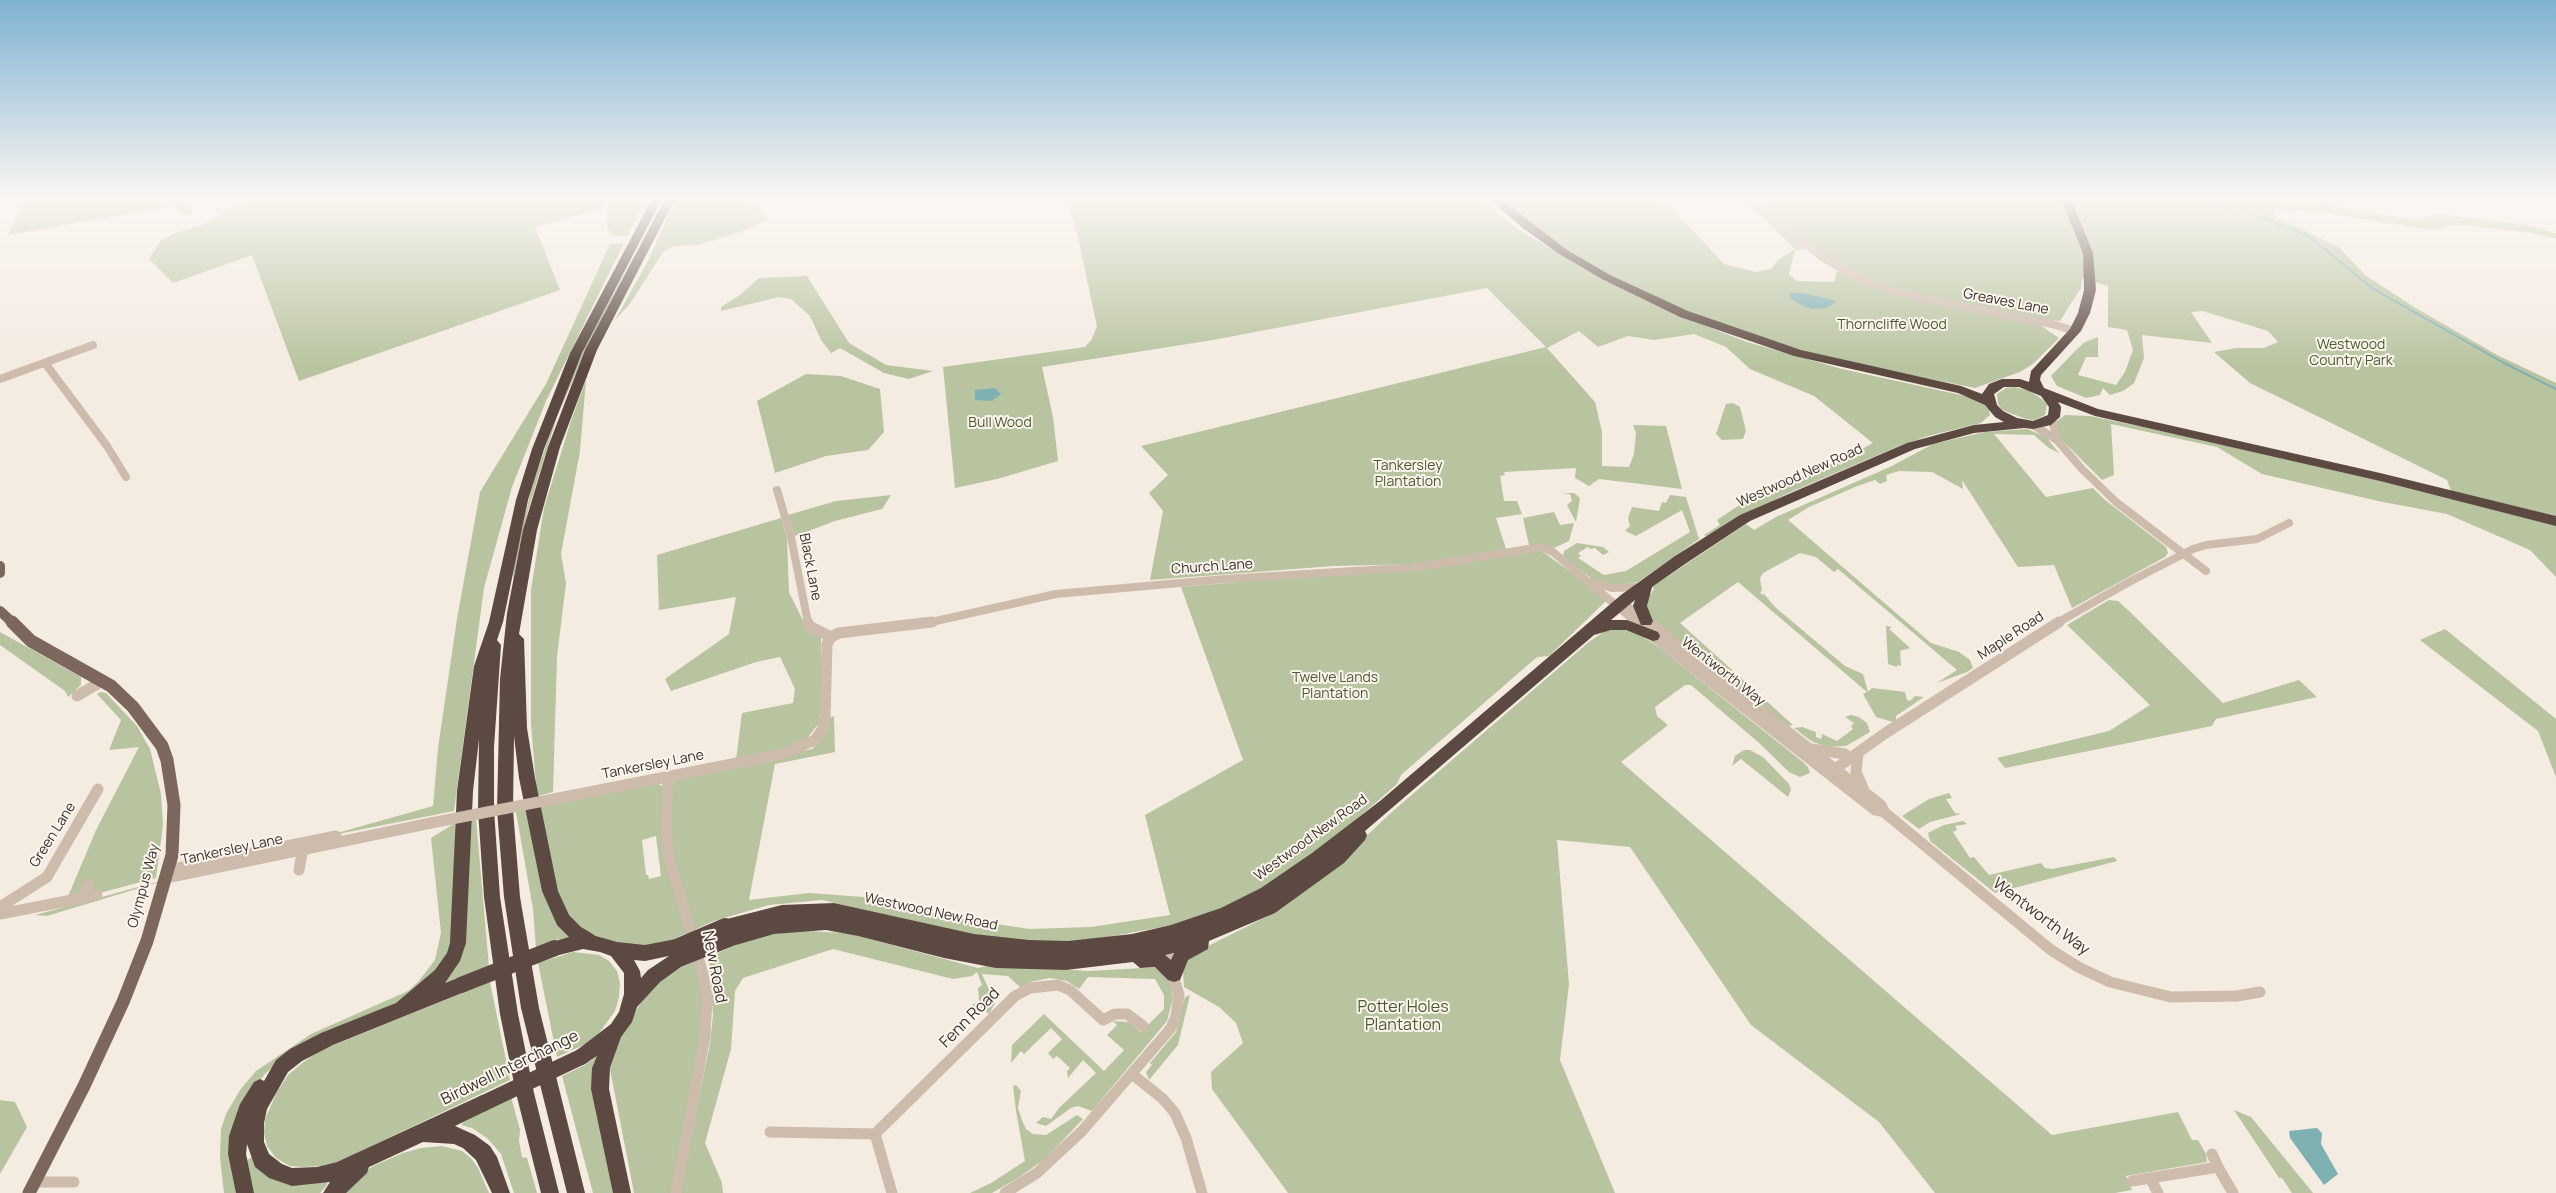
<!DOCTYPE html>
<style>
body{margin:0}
canvas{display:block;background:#f4ebe1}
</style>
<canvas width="2556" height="1193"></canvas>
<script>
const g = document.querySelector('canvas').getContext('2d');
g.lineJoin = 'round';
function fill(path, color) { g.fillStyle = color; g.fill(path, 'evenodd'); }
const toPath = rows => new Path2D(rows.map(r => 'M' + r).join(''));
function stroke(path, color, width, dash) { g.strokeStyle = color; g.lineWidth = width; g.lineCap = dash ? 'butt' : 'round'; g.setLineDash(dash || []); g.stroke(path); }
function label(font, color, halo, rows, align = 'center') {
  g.font = font + ' Manrope,sans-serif'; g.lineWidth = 4; g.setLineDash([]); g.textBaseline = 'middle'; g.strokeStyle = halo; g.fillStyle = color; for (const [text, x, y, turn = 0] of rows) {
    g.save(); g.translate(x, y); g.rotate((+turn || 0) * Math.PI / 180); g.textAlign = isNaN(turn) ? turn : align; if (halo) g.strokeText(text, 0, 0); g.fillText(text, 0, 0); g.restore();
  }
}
fill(toPath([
 [26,199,188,199,192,214,184,215,172,206,8,235],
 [248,199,604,199,605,207,535,227,560,290,299,381,252,255,173,283,149,259,161,240,181,231,202,225],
 [608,199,646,199,627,236,613,236,607,228],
 [676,199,748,199,769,219,741,232,698,245,674,246,663,252,629,305,615,320,649,259],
 [1067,199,1481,199,1510,224,1582,268,1675,314,1747,342,1842,369,1979,399,1989,409,1990,415,1981,423,1928,436,1899,446,1784,495,1706,536,1704,535,1720,525,1717,520,1750,498,1845,458,1873,443,1814,396,1750,369,1726,347,1694,334,1654,340,1628,336,1598,347,1579,331,1547,348,1595,402,1602,432,1602,466,1629,467,1634,454,1636,433,1633,425,1666,426,1682,489,1599,479,1589,486,1575,478,1576,468,1504,472,1505,475,1500,476,1504,501,1517,501,1522,514,1496,518,1506,549,1418,564,1334,566,1150,580,1163,511,1149,493,1168,475,1141,446,1546,347,1487,288,1213,340,1042,367,1053,417,1058,461,997,479,955,488,943,367,1085,347,1092,339,1097,326,1079,242],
 [1500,199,1653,199,1675,211,1724,264,1756,272,1771,269,1778,260,1795,249,1743,199,1748,199,1805,249,1795,250,1789,274,1797,281,1834,282,1837,271,1867,286,1798,235,1754,199,2266,199,2315,203,2418,220,2437,214,2526,225,2542,229,2556,234,2556,239,2533,233,2471,226,2451,225,2436,230,2418,228,2325,213,2274,209,2273,215,2340,248,2365,275,2414,307,2497,355,2556,383,2556,516,2451,491,2447,480,2250,383,2214,352,2236,348,2264,348,2278,342,2268,331,2203,311,2191,312,2212,343,2142,335,2144,358,2134,383,2123,391,2110,395,2103,388,2100,395,2086,398,2057,386,2051,376,2075,351,2085,342,2098,337,2098,357,2086,357,2078,375,2116,385,2125,372,2133,350,2127,330,2108,327,2108,286,2082,278,2081,288,2060,321,2044,319,2040,325,2059,338,2033,364,2020,372,1975,388,1833,359,1768,341,1672,305,1595,268,1551,241],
 [624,243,546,401,512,487,484,588,454,811,323,837,433,806,438,748,457,619,480,492,546,384,610,244],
 [641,243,586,349,557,417,528,510,513,580,513,566,533,483,563,396,588,340],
 [807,276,849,343,886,365,933,371,909,379,884,373,840,348,831,353,821,340,810,316,791,299,779,297,721,311,721,307,740,295,759,278],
 [806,374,841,376,880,389,884,432,868,450,826,456,775,473,757,401],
 [586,380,580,451,561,554,566,583,557,657,553,792,537,796,531,724,531,590,544,508,570,424],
 [2014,387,2030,391,2043,400,2047,405,2045,415,2034,420,2026,419,2002,410,1998,404,1997,394,2006,388],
 [1733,403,1740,407,1746,431,1743,439,1722,440,1716,434,1726,404],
 [2065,415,2090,416,2176,434,2438,494,2556,525,2556,577,2530,550,2447,514,2378,501,2262,474,2217,447,2111,424,2114,475,2102,480,2058,436,2057,421],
 [2027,429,2046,437,2059,453,2049,448,2034,435,1994,434,2046,497,2093,488,2105,500,2166,547,2168,553,2165,557,2072,608,2054,565,2018,567,1962,480,1963,489,1932,472,1899,471,1886,475,1887,481,1880,484,1875,480,1855,487,1809,507,1788,520,1931,643,1959,652,1970,660,1973,668,1967,672,1937,683,1957,670,1838,569,1834,572,1816,557,1800,553,1763,573,1760,578,1762,591,1760,592,1762,595,1764,594,1775,607,1845,666,1863,674,1868,692,1872,688,1905,692,1907,700,1910,701,1915,696,1924,697,1896,716,1896,720,1893,722,1876,717,1863,694,1867,692,1738,582,1680,623,1793,725,1787,726,1646,621,1648,598,1654,589,1652,587,1746,524,1754,530,1776,517,1892,466,1933,444,1985,432],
 [1562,493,1574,493,1580,498,1576,522,1567,505,1572,501,1570,494],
 [891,495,882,509,835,521,795,536,788,515,836,501],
 [1670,495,1686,497,1699,539,1638,582,1617,586,1595,581,1563,557,1564,551,1577,543,1603,547,1609,552,1603,555,1595,548,1591,549,1588,547,1578,553,1581,556,1578,558,1604,575,1626,571,1690,532,1682,510,1636,536,1625,531,1630,526,1628,518,1632,507,1659,511,1662,502,1666,503],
 [1554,512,1560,525,1574,523,1569,541,1554,548,1529,545,1523,518],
 [781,518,787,538,789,592,807,629,821,637,821,703,819,723,805,741,794,747,736,760,742,713,793,703,795,689,780,657,756,662,671,691,665,679,729,634,736,597,659,610,657,555],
 [1540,550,1571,572,1606,601,1549,656,1537,657,1401,775,1397,784,1307,863,1226,911,1173,925,1081,942,1015,942,950,930,822,900,769,905,714,921,667,942,644,947,611,942,579,928,567,915,558,899,540,807,657,783,662,786,663,792,678,778,812,749,821,740,829,718,834,716,835,752,775,764,749,900,809,893,863,897,964,919,1029,929,1091,927,1170,915,1145,815,1243,760,1181,587,1274,579],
 [656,836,661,876,649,879,648,875,646,875,642,840],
 [2109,600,2118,601,2128,610,2223,703,2299,680,2317,697,2216,719,2212,726,2005,768,1997,758,2109,731,2150,705,2067,625],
 [1886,626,1892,627,1889,629,1910,648,1900,651,1901,666,1897,665,1897,667,1888,664],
 [1621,629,1641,635,1662,650,1803,762,1808,767,1810,773,1800,777,1789,772,1758,742,1691,685,1685,685,1655,707,1657,716,1668,725,1621,762,2052,1135,2178,1112,2192,1140,2198,1140,2206,1154,2207,1162,2126,1176,2132,1190,2115,1193,1935,1193,1879,1122,1751,1025,1630,847,1557,840,1569,984,1560,1060,1615,1193,1288,1193,1212,1089,1211,1072,1243,1043,1236,1023,1219,1007,1184,987,1183,970,1190,955,1268,916,1335,865,1393,811,1590,641,1605,631],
 [2445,629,2556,719,2556,777,2538,731,2420,640],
 [0,632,81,677,81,685,68,697,65,691,0,645],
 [101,692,106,693,137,726,150,749,161,794,163,825,156,878,96,894,81,893,67,899,96,830,139,747,109,750,121,720,97,694],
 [1851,715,1859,717,1867,723,1870,732,1846,746,1827,747,1811,741,1794,728,1802,727,1816,732,1816,737,1821,739,1822,734,1837,741,1853,729,1851,726,1854,723,1845,717],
 [1744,750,1750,750,1763,757,1789,784,1791,789,1789,795,1788,797,1741,759,1732,766,1735,756],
 [1949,793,1952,798,1946,799,1955,813,1961,814,1930,822,1919,829,1902,816,1929,799],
 [526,810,547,898,577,938,560,943,558,939,536,948,533,909,516,812],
 [476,819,489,967,467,979,439,984,447,975,469,821],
 [1963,821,1967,824,1955,826,1957,830,1953,832,1970,858,1974,857,1989,875,2041,863,2045,868,2052,869,2114,857,2117,861,1995,893,1930,841,1928,833,1944,825],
 [455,823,454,949,424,989,279,1061,265,1074,255,1087,237,1193,224,1193,220,1158,221,1129,226,1114,240,1090,256,1071,311,1034,408,991,418,982,435,960,441,933,431,838],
 [179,876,47,916,35,915],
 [806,931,847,933,978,968,992,965,1089,971,1160,967,1166,972,1171,983,1173,998,1167,1021,1092,1111,1078,1106,1071,1108,1046,1126,1036,1123,1043,1117,1051,1119,1059,1108,1096,1073,1083,1060,1068,1078,1067,1071,1070,1068,1057,1056,1053,1059,1048,1053,1062,1039,1051,1028,1024,1054,1021,1051,1011,1063,1012,1045,1044,1014,1104,1071,1124,1050,1107,1035,1117,1025,1113,1021,1129,1022,1141,1032,1164,1009,1164,995,1155,979,1088,977,1079,989,1067,981,1050,978,1030,982,1021,988,1008,976,982,974,995,1003,989,1014,979,1006,964,1010,979,1001,978,988,982,985,977,972,972,976,953,979,833,949,743,978,735,991,731,1049,705,1143,722,1183,723,1193,680,1193,710,1043,713,1015,709,957,745,941,772,934],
 [573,952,599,955,609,961,617,971,620,983,619,997,615,1011,597,1036,588,1043,557,1057,538,963],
 [696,961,703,994,703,1028,672,1193,634,1193,610,1069,620,1038,649,989,672,971],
 [490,982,510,1080,340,1161,321,1166,304,1167,290,1166,276,1158,267,1146,264,1133,265,1119,277,1092,288,1075,301,1064,319,1051],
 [1190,995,1178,1045,1149,1080,1146,1072,1152,1065,1150,1063,1176,1032,1185,997],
 [600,1054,616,1193,593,1193,562,1076,585,1065],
 [1016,1085,1021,1091,1018,1108,1022,1120,1026,1129,1033,1134,1046,1135,1077,1115,1083,1119,1045,1159,1018,1178,992,1193,970,1193,991,1183,1025,1161,1016,1111,1013,1086],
 [511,1097,520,1130,519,1141,522,1157,527,1158,537,1193,514,1193,501,1154,487,1138,472,1128,461,1125,464,1122],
 [0,1100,15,1102,27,1127,0,1174],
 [2234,1110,2251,1117,2313,1193,2292,1193,2282,1178,2279,1178],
 [442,1146,462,1151,471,1158,478,1168,489,1193,341,1193,373,1166,403,1153,421,1148],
 [252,1157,327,1182,327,1185,320,1193,250,1193,245,1161]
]), '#b8c4a0');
fill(toPath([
 [1789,293,1803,293,1837,301,1827,308,1813,309,1805,307,1791,299],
 [995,388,1001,394,992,401,975,400,975,390],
 [2317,1128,2322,1133,2321,1144,2338,1174,2324,1185,2290,1138,2289,1131]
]), '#7fb0b2');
stroke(toPath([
 [2200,199,2218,207,2255,215,2310,237,2372,288,2502,362,2556,389]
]), '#7fb0b2', 2);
stroke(toPath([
 [1751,199,1822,257,1864,281,1912,296,2052,324,2075,331],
 [45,363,107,446,126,477],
 [0,379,93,345],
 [2052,419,2057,440],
 [2033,425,2057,440,2081,468,2116,502,2206,571],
 [777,490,791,537,808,623],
 [1592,582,1612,588,1642,587],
 [1622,602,1649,623],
 [927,623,1056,594,1225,579,1419,567,1541,547,1553,552,1637,623],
 [2057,623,2129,582,2193,549,2206,545,2257,539,2289,523]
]), '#cdbbac', 8);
stroke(toPath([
 [807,622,811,627,831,637],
 [1635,622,1875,810,1884,812,2051,950,2080,968,2110,982,2171,997,2237,996,2260,992],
 [1648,622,1881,805,1884,812],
 [77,696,102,681],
 [1812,749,1845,754],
 [1858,754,1856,772,1863,788],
 [1826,771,1835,769,1884,734,2059,622],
 [668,777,666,827,669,857,703,974,707,999,705,1036,676,1193],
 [559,798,783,754,815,740,822,730,825,718,827,644,831,637,839,633,932,622],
 [299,846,303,848,299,870],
 [168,870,336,836],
 [166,878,431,823],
 [83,898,88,884],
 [0,907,47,877,98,789],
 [0,914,97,895],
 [1132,1074,1163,1099,1175,1113,1186,1138,1202,1193],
 [770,1132,875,1134],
 [875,1134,1015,996,1030,988,1058,985,1070,990,1103,1020,1115,1014,1127,1014,1143,1026],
 [875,1134,892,1193],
 [2218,1167,2233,1193],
 [2150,1178,2158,1193],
 [2132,1181,2218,1167,2212,1154],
 [35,1182,74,1182],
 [1005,1193,1037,1173,1082,1131,1171,1028,1176,1016,1179,995,1165,948]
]), '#cdbbac', 11);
stroke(toPath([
 [0,566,0,573],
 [0,611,13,623]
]), '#7d675c', 10);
stroke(toPath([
 [12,622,31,641,111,686,133,707,162,746,167,760,174,805,172,855,147,941,123,1002,84,1086,29,1193]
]), '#7d675c', 13);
fill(toPath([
 [652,199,662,199,582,353,544,449,528,500,503,622,497,640,501,645,494,747,494,810,500,897,518,1014,534,1093,559,1193,541,1193,516,1093,500,1014,484,897,478,810,479,739,473,791,466,943,460,961,445,983,461,977,467,979,470,985,467,991,333,1045,302,1061,288,1072,267,1109,264,1123,264,1142,269,1154,282,1164,292,1168,317,1167,337,1162,482,1095,488,1098,491,1104,488,1110,455,1126,475,1135,490,1146,497,1157,510,1193,492,1193,476,1160,463,1148,454,1144,423,1142,369,1167,367,1173,346,1193,323,1193,330,1182,292,1186,269,1178,255,1167,247,1144,246,1154,254,1193,236,1193,228,1154,229,1136,240,1104,254,1082,260,1079,264,1081,276,1060,290,1049,321,1033,396,1003,435,970,447,953,450,943,457,791,474,666,489,622,516,500,532,449,570,353,652,199],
 [665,199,675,199,597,350,560,447,537,530,519,634,524,639,527,728,535,778,558,891,569,915,581,927,596,936,617,942,645,945,676,939,682,942,684,947,682,952,687,959,685,964,660,982,637,1007,632,1022,621,1037,610,1068,609,1089,631,1193,613,1193,591,1089,592,1068,597,1056,583,1065,577,1062,574,1056,577,1050,611,1024,619,1012,624,994,624,973,611,956,600,952,583,949,555,956,549,953,547,948,549,943,569,937,557,925,542,891,519,778,514,736,513,810,520,897,539,1008,585,1193,567,1193,521,1008,504,897,497,810,500,679,507,613,523,530,548,447,585,350,665,199],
 [669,956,648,970,641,978,640,971,634,960,645,961,669,956],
 [1489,199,1501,199,1567,250,1610,275,1688,311,1801,350,1961,386,1982,394,1989,384,2002,379,2020,379,2029,382,2031,371,2070,329,2078,313,2084,290,2083,253,2061,199,2071,199,2093,253,2096,290,2090,313,2081,331,2041,375,2040,380,2044,388,2098,409,2380,473,2556,516,2556,526,2380,481,2095,416,2058,402,2061,407,2060,417,2051,425,2033,429,2024,428,1974,433,1915,449,1750,521,1685,564,1652,587,1647,606,1653,621,1651,625,1641,625,1633,606,1635,600,1611,620,1627,620,1658,632,1660,636,1658,640,1653,641,1626,630,1611,630,1594,635,1365,831,1367,835,1365,840,1344,863,1275,913,1209,941,1208,949,1188,960,1180,980,1174,982,1168,980,1155,967,1140,968,1133,962,1066,970,996,968,944,958,858,936,826,930,774,934,729,947,723,944,721,939,724,933,719,931,717,926,719,921,782,905,834,903,974,934,1029,940,1068,941,1132,934,1171,925,1221,908,1261,888,1312,853,1380,801,1621,595,1675,556,1740,515,1907,443,1974,425,2004,422,1995,417,1985,405,1958,393,1794,356,1680,317,1602,279,1559,254,1524,229,1489,199],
 [2004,387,2019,387,2041,396,2049,407,2048,415,2033,421,2017,418,2003,411,1997,405,1994,394,2004,387],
 [1174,953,1171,960,1165,955,1174,953]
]), '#5c4a42');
stroke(toPath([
 [431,823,559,798]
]), '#cdbbac', 11);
stroke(toPath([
 [676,947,725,926],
 [679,959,729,939],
 [461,985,555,948],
 [482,1104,583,1056]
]), '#5c4a42', 16);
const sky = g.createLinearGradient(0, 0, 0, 366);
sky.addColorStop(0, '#7eb2d2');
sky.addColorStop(0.54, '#faf6f2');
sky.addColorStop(1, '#faf6f200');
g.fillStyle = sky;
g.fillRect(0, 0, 2556, 366);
label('14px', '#3b302b', '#fbf5ee', [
 ["Greaves Lane",2006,302,11],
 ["Westwood New Road",1800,476,-24],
 ["Black Lane",810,567,79],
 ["Church Lane",1212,567,-4],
 ["Maple Road",2011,636,-33],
 ["Wentworth Way",1723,672,38],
 ["Tankersley Lane",653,765,-11],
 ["Green Lane",53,835,-58],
 ["Westwood New Road",1311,838,-36],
 ["Tankersley Lane",232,850,-12],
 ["Olympus Way",144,886,-75],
 ["Westwood New Road",931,912,12]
]);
label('14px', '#4a5a2e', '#fbf5ee', [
 ["Thorncliffe Wood",1892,325],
 ["Westwood",2351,345],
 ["Country Park",2351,361],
 ["Bull Wood",1000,423],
 ["Tankersley",1408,466],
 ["Plantation",1408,482],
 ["Twelve Lands",1335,678],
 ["Plantation",1335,694]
]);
label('16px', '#3b302b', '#fbf5ee', [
 ["Wentworth Way",2041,917,37],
 ["New Road",714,967,79],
 ["Fenn Road",970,1018,-45],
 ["Birdwell Interchange",510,1068,-26]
]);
label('16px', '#4a5a2e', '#fbf5ee', [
 ["Potter Holes",1403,1008],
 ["Plantation",1403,1026]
]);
</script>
